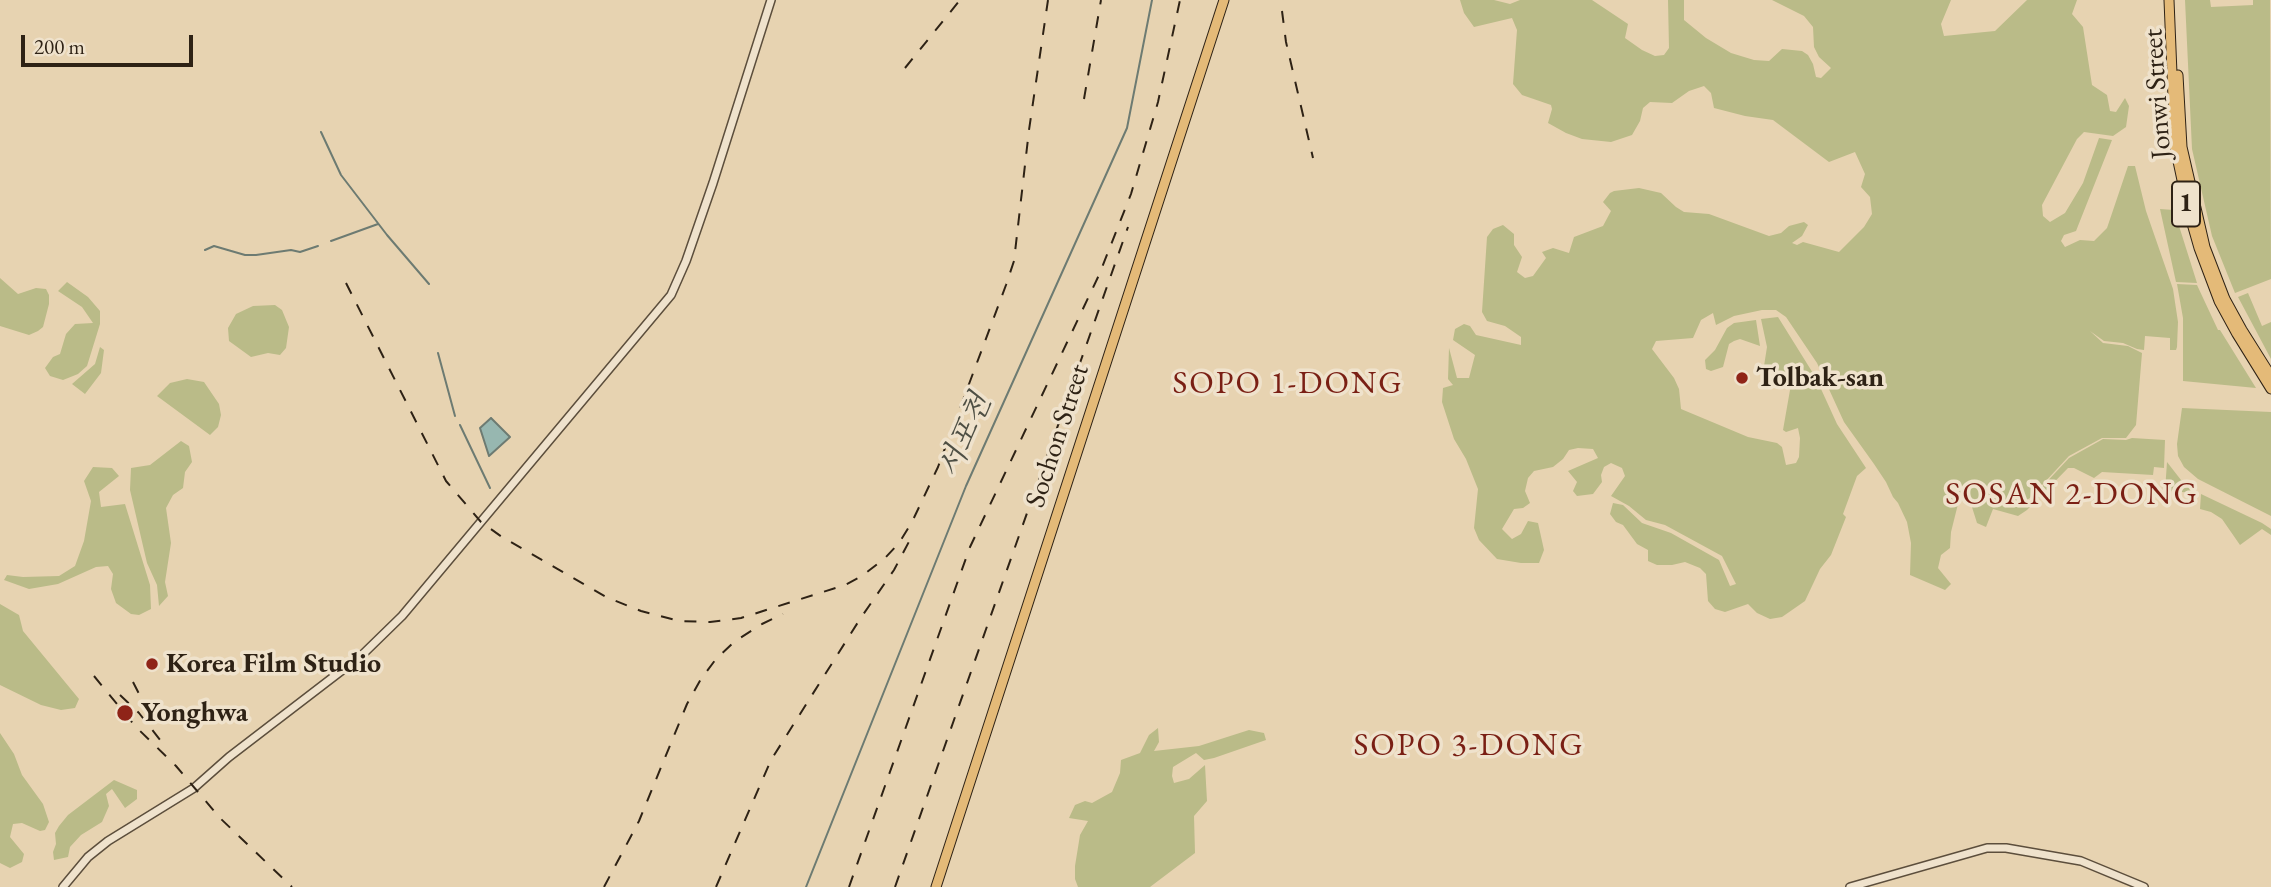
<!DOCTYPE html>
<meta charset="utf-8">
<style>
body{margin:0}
#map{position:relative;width:2271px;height:887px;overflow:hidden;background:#e7d3b1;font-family:"EB Garamond",serif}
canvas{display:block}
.scale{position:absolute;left:21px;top:35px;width:172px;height:32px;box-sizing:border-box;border:4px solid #2e2215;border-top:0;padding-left:9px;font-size:21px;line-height:24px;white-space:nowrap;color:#2e2215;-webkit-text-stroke:5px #efe2cc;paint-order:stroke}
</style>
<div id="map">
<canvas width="2271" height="887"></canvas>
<div class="scale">200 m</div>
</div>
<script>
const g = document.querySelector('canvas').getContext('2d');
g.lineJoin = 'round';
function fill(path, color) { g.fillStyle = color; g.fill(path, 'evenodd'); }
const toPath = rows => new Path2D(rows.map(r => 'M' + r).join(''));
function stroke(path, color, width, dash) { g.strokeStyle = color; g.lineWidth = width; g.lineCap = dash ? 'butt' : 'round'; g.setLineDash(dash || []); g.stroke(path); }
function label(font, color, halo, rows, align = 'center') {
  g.font = font + ' "EB Garamond","Noto Serif KR",serif'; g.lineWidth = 7; g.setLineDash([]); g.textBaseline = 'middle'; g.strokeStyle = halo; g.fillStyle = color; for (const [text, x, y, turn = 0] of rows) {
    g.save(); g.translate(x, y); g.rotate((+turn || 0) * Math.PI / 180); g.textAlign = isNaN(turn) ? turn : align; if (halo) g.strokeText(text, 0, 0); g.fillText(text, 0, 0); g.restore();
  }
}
fill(toPath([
 [1460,0,1494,0,1510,4,1520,0,1592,0,1628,24,1625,38,1642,50,1655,56,1664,55,1669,48,1668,0,1684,0,1684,20,1706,38,1731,53,1754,60,1769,61,1782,49,1802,51,1808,55,1813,64,1816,77,1821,78,1831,68,1819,57,1814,47,1813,27,1804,16,1772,0,1951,0,1941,24,1944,36,1995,31,2027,0,2077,0,2072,14,2083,27,2092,85,2107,95,2110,111,2116,112,2125,98,2129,106,2126,127,2113,136,2084,132,2077,139,2042,205,2043,216,2050,222,2065,213,2083,183,2099,138,2112,140,2076,231,2064,235,2061,241,2065,247,2080,240,2094,241,2107,228,2128,166,2135,166,2146,211,2173,289,2178,322,2177,347,2176,350,2170,350,2170,338,2145,336,2144,350,2137,349,2123,343,2104,341,2090,331,2103,343,2128,346,2142,353,2136,425,2126,438,2102,438,2069,456,2030,498,2023,502,2012,503,2028,502,2069,458,2103,439,2126,440,2132,438,2165,440,2164,468,2154,467,2153,475,2102,472,2094,478,2074,468,2068,468,2027,510,2018,516,1993,509,1986,527,1977,523,1971,504,1959,500,1951,532,1950,548,1941,555,1938,568,1951,584,1945,590,1910,575,1911,543,1907,522,1898,503,1893,497,1886,482,1874,464,1844,422,1817,363,1786,317,1776,310,1762,310,1734,316,1716,325,1713,313,1701,320,1693,338,1656,341,1652,349,1674,378,1679,389,1681,409,1748,437,1777,443,1782,447,1786,465,1796,463,1799,457,1800,438,1798,428,1786,432,1783,430,1790,390,1788,384,1764,366,1767,347,1761,319,1778,317,1816,378,1837,424,1866,468,1857,476,1843,514,1846,517,1831,555,1820,569,1805,601,1782,617,1770,619,1757,613,1748,604,1725,612,1715,609,1708,601,1706,574,1700,568,1685,562,1672,565,1657,565,1648,561,1648,550,1637,544,1623,525,1616,522,1610,514,1613,503,1623,505,1642,523,1671,533,1719,560,1730,586,1736,584,1722,556,1665,525,1646,520,1629,506,1611,496,1625,476,1622,468,1611,463,1604,467,1601,475,1602,482,1593,494,1577,496,1573,491,1577,482,1568,471,1598,458,1593,449,1578,448,1569,450,1563,459,1553,467,1534,471,1528,478,1525,491,1530,503,1523,508,1514,509,1502,529,1512,539,1521,534,1528,521,1538,523,1544,550,1539,563,1521,563,1497,559,1479,540,1474,528,1478,489,1466,459,1454,439,1442,402,1443,388,1453,385,1448,379,1449,348,1457,378,1469,378,1475,355,1453,340,1455,329,1464,324,1470,326,1476,335,1521,345,1521,337,1505,326,1487,321,1482,312,1487,237,1493,229,1503,225,1514,234,1514,245,1522,257,1517,272,1525,278,1533,276,1546,258,1542,252,1553,248,1569,253,1574,237,1603,226,1611,211,1603,202,1610,193,1614,191,1639,188,1661,193,1676,207,1684,212,1709,214,1769,236,1781,233,1789,226,1804,222,1808,225,1802,236,1792,243,1797,245,1803,242,1839,252,1864,227,1872,214,1870,197,1861,187,1865,174,1855,152,1829,162,1773,120,1745,116,1714,108,1711,93,1704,86,1689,91,1672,103,1650,102,1643,108,1640,121,1632,135,1611,142,1582,139,1566,133,1548,123,1552,109,1551,105,1522,95,1513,84,1517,30,1512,18,1474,27,1464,13],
 [2185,0,2210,0,2211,7,2253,5,2253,0,2270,0,2271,279,2235,293,2212,236,2192,149],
 [2160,209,2174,210,2197,283,2176,282],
 [0,278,18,294,36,288,46,289,49,295,49,304,43,327,38,331,29,335,0,326],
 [67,282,88,297,100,311,100,324,87,366,78,374,63,380,50,376,45,368,53,357,60,354,66,334,75,324,93,323,82,307,58,291],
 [2177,284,2197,285,2218,330,2220,330,2256,388,2183,381,2183,318],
 [2248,293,2262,326,2271,322,2271,359,2238,297],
 [275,305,282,310,289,327,286,348,280,355,268,353,251,357,229,341,228,328,236,314,253,306],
 [1756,320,1760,346,1740,339,1734,341,1729,344,1723,367,1711,371,1706,369,1705,360,1715,350,1727,328,1734,323],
 [100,347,104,350,101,373,85,394,72,384,95,364],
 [187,379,204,382,219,404,221,415,218,427,210,435,157,396,170,383],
 [2182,408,2271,412,2271,516,2198,479,2184,467,2178,456,2177,444],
 [181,441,189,446,192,462,185,472,183,488,173,495,166,508,171,543,165,582,168,596,159,606,157,585,147,563,130,490,131,468,150,465],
 [2167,462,2181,480,2197,493,2165,491],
 [93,467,112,468,119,476,99,492,101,507,125,504,150,585,151,609,139,615,131,614,116,603,111,589,113,574,108,566,96,567,58,584,29,589,4,580,7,575,23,577,59,576,75,566,84,541,91,501,84,481],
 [2201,494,2262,523,2271,529,2271,535,2262,529,2240,545,2222,519,2211,512,2200,509],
 [0,604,19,615,23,631,79,699,75,708,61,710,41,705,0,685],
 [1158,728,1159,742,1154,751,1199,746,1249,730,1264,733,1266,740,1214,758,1204,760,1196,753,1173,767,1172,776,1174,783,1189,779,1205,765,1207,801,1194,816,1195,853,1150,887,1078,887,1075,879,1075,866,1080,835,1088,821,1069,818,1075,805,1085,801,1092,803,1112,792,1120,773,1121,760,1140,753,1149,735],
 [0,733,14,754,22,775,43,804,49,822,45,830,40,831,22,823,13,824,10,837,24,854,22,862,10,868,0,863],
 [114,780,137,790,137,799,125,808,112,789,106,794,109,806,102,822,81,835,70,847,68,857,54,860,53,852,56,844,55,833,59,826,68,815]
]), '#babb88');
const water = toPath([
 [491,418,510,437,489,456,480,428,491,418]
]);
fill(water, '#97b7b0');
stroke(water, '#6d7b72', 2);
stroke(toPath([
 [321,132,341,175,387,235,429,284],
 [331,241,378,224],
 [205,250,214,246,245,255,256,255,291,250,300,252,318,246],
 [438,353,455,416],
 [460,425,490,488],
 [806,887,966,486,1127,128,1152,0]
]), '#6d7b72', 2);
const minor = toPath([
 [63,887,88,857,108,841,194,788,229,757,362,655,402,616,671,295,686,261,713,183,771,0],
 [1850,887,1987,848,2006,848,2081,861,2144,887]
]);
const major = toPath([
 [2169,0,2175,147,2189,213,2199,248,2219,301,2237,334,2271,389],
 [2178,75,2182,147,2205,247,2225,299,2242,330,2271,376],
 [936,887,1224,0]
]);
stroke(minor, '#5c4e3c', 10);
stroke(major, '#2e2215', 11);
stroke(minor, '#efe2cc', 7);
stroke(major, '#e4ba78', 9);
stroke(toPath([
 [1282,11,1286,42,1313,158],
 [905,68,960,0],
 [1084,99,1101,0],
 [346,283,446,481,481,522,502,537,606,597,641,611,679,621,710,622,741,618,845,585,862,576,885,558,899,543,912,522,938,467,1006,285,1014,261,1029,130,1048,0],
 [94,676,136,727,176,766,220,818,292,887],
 [133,682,152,719],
 [120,695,139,713,164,745],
 [604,887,639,821,687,704,701,679,716,659,734,642,762,624,783,614],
 [716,887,771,760,860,619,894,570,912,536],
 [849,887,970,547,1099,275,1131,194,1158,102,1180,0],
 [895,887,1128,227]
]), '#2e2215', 2, [12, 12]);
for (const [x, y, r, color] of [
 [1742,378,7,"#8f2418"],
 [152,664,7,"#8f2418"],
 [125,713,9,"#8f2418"]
]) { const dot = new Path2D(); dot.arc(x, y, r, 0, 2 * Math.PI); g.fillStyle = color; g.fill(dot); stroke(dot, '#efe2cc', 2.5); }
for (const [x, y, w] of [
 [2186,204,28]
]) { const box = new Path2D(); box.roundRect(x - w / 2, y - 22.5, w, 45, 5); g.fillStyle = '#efe2cc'; g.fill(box); stroke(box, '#2e2215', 2); }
label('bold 26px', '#2e2215', null, [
 ["1",2186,204]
]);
label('28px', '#2e2215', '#efe2cc', [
 ["Jonwi Street",2158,94,-94],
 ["Sochon Street",1058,436,-72]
]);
label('bold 28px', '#2e2215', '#efe2cc', [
 ["Tolbak-san",1756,378],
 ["Korea Film Studio",166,664],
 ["Yonghwa",141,713]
], 'left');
label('italic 30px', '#4e4f44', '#efe2cc', [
 ["서포천",966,436,-66]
]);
g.letterSpacing = '2px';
label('32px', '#7a1f14', '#efe2cc', [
 ["SOPO 1-DONG",1288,384],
 ["SOSAN 2-DONG",2072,495],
 ["SOPO 3-DONG",1469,746]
]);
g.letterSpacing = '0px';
</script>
